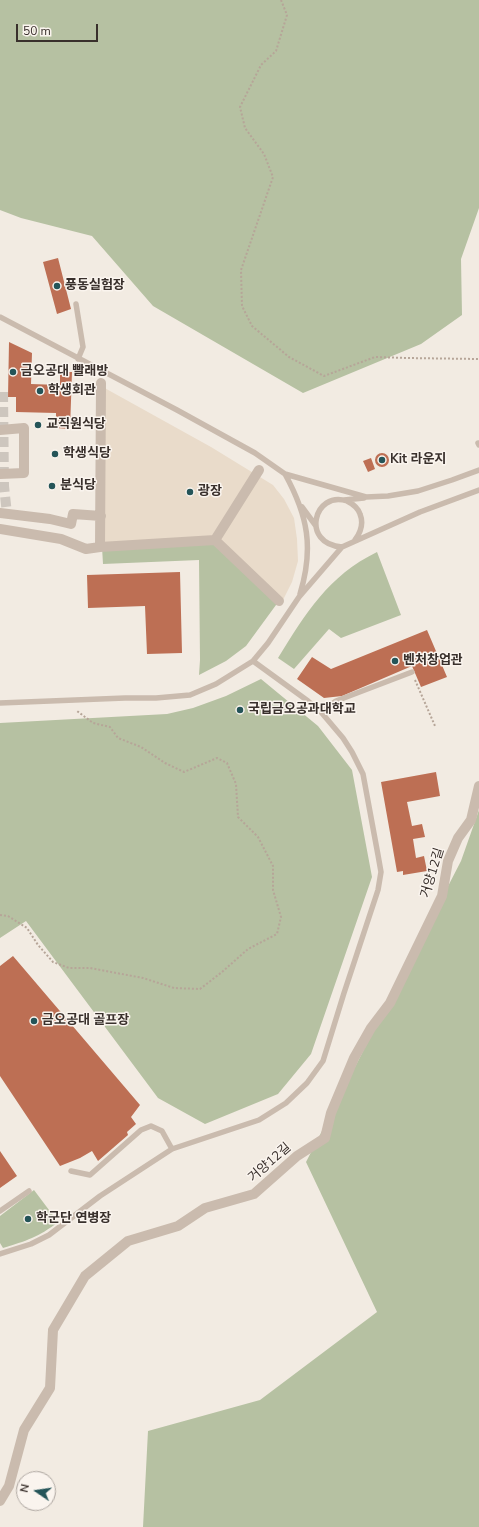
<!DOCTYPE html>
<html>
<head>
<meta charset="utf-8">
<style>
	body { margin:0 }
	#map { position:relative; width:479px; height:1527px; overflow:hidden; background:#f2ebe2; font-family:"Nunito Sans",sans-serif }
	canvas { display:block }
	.north { position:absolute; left:16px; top:1471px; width:40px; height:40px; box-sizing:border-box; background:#faf4ee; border:1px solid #ada6a0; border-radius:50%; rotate:283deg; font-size:11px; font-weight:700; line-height:16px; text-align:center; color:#39302c }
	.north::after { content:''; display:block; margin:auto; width:14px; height:18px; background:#245458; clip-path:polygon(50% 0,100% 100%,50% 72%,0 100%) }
	.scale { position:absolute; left:16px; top:24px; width:82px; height:18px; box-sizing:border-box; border:2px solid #39302c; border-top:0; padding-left:5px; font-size:12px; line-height:14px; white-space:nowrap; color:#39302c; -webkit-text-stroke:3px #faf4ee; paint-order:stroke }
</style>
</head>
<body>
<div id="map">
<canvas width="479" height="1527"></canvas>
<div class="north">N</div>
<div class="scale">50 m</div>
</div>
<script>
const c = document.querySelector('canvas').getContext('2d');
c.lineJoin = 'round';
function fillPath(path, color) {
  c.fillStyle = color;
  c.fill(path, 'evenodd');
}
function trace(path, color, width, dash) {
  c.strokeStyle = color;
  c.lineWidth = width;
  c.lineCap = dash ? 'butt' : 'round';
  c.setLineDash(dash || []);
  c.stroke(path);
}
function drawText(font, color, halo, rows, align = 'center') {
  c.font = font + ' "Nunito Sans","Noto Sans KR",sans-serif';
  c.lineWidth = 3;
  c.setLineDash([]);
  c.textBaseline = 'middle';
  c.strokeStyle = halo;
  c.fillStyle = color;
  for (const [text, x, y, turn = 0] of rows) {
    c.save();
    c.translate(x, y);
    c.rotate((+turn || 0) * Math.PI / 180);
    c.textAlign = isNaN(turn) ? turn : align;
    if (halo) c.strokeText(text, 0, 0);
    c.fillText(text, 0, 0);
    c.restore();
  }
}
const green = new Path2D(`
	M0,0H479V208L461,259L462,315L421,344L303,393L153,306L92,236L21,218L0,210Z
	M215,544L276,602V605L246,646L226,661L199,675L200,660L199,560L103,564L102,547Z
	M377,552L401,615L341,638L329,629L294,669L278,658C306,613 328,576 377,552Z
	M261,679L318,726L352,770L372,877L311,1054L278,1094L205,1124L158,1098L26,921L0,938V723L167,714L193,708L226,696Z
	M479,810V1527H143L148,1431L260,1400L377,1312L306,1162L461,861Z
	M34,1190L58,1222C39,1237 26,1241 3,1248L0,1243V1216Z`);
const plaza = new Path2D(`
	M101,386L211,447L273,485L284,499L294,518L297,539L298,561L292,582L283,600L216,540L102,545Z`);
const building = new Path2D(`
	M58,258L71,309L57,314L43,262Z
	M9,342L32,353L31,384L60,385V372H72L70,429L56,428V413L16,412V397H8Z
	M375 460a7 7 0 1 1 14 0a7 7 0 1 1-14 0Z
	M371,458L375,469L368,472L363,461Z
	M180,572L182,653L147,654L145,606L88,608L87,575Z
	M427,630L447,677L421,687L412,666L342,696L324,698L297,679L312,657L331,669Z
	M436,772L440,796L407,802L412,826L422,824L425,837L413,839L416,858L424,856L427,871L403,875V871L397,872L381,782Z
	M13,956L140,1105L131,1117L136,1124L127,1132L128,1135L98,1161L92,1151L80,1158L60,1166L0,1076V966Z
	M0,1151L17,1176L0,1188Z`);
const streetTunnel = new Path2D(`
	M3,392L4,486L7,514`);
const path = new Path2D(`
	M281,0L287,15L276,51L261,65L240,107L245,128L264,154L273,177L241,270L242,306L252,326L289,357L324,376L375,357L406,358L479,359
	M415,680L435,726
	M0,915L8,916L27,928L38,945L53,962L69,968H90L143,978L174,988L200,989L222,972L248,949L277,934L281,917L273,890V866L258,837L238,817L236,784L227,763L217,758L184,772L165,763L141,747L118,738L110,727L93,723L77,711`);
const lane = new Path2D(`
	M76,304L83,347L78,359
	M0,317L177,410L255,453L285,474L366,497L388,496L418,491L452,480L479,470
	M478,443L479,445
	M285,474C308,516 314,548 300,594
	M344,500L364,498
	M302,507L316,526
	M355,540C361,532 364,524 360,514C358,508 353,504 347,501C314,490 300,544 342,547L420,512L479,490
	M0,703L125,698H156L190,695L216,684L253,661L268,643L299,597L342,547
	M321,712L336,701L412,672
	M71,1171L90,1175L141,1130L151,1126L162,1131L172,1149
	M0,1211L29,1191
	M0,1254L31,1244L49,1235L100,1196L172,1149L259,1120L286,1103L307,1083L323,1061L344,993L378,890L381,872L378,855L363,774L352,752L343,738L321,712L308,701L253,661`);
const street = new Path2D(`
	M0,430L24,428V473L0,474
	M0,513L50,519L71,524L73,514L101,516
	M0,529L61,539L86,549L100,547L215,540L279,601
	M215,540L259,470
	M100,547L101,383
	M0,1501L9,1486L24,1430L50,1388L53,1330L85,1276L128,1241L178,1226L205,1208L254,1194L297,1156L325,1138L331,1113L354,1058L371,1028L390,1003L442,896L448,861L458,838L471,820L479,786`);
const markers = [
	[57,286,4,"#245458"],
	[13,372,4,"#245458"],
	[40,391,4,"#245458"],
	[38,425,4,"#245458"],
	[55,454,4,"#245458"],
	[382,460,4,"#245458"],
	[52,486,4,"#245458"],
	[190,492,4,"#245458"],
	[395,661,4,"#245458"],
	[240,710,4,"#245458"],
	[34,1021,4,"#245458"],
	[28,1219,4,"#245458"]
];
const poiNames = [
	["풍동실험장",65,286],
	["금오공대 빨래방",21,372],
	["학생회관",48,391],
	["교직원식당",46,425],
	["학생식당",63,454],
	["Kit 라운지",390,460],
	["분식당",60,486],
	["광장",198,492],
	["벤처창업관",403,661],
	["국립금오공과대학교",248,710],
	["금오공대 골프장",42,1021],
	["학군단 연병장",36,1219]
];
const streetNames = [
	["거양12길",433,873,-73],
	["거양12길",270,1163,-41]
];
fillPath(green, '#b6c1a2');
fillPath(plaza, '#e9dbca');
fillPath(building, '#bd6f54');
trace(streetTunnel, '#cdc6be', 10, [10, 5]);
trace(path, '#b6a598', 2, [2, 2]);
trace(lane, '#cabbae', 5.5);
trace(street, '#cabbae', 10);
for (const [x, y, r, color] of markers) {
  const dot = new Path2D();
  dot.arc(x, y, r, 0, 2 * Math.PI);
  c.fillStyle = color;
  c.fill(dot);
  trace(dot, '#faf4ee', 1.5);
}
drawText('bold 13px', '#39302c', '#faf4ee', poiNames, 'left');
drawText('13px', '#39302c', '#faf4ee', streetNames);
</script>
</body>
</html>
